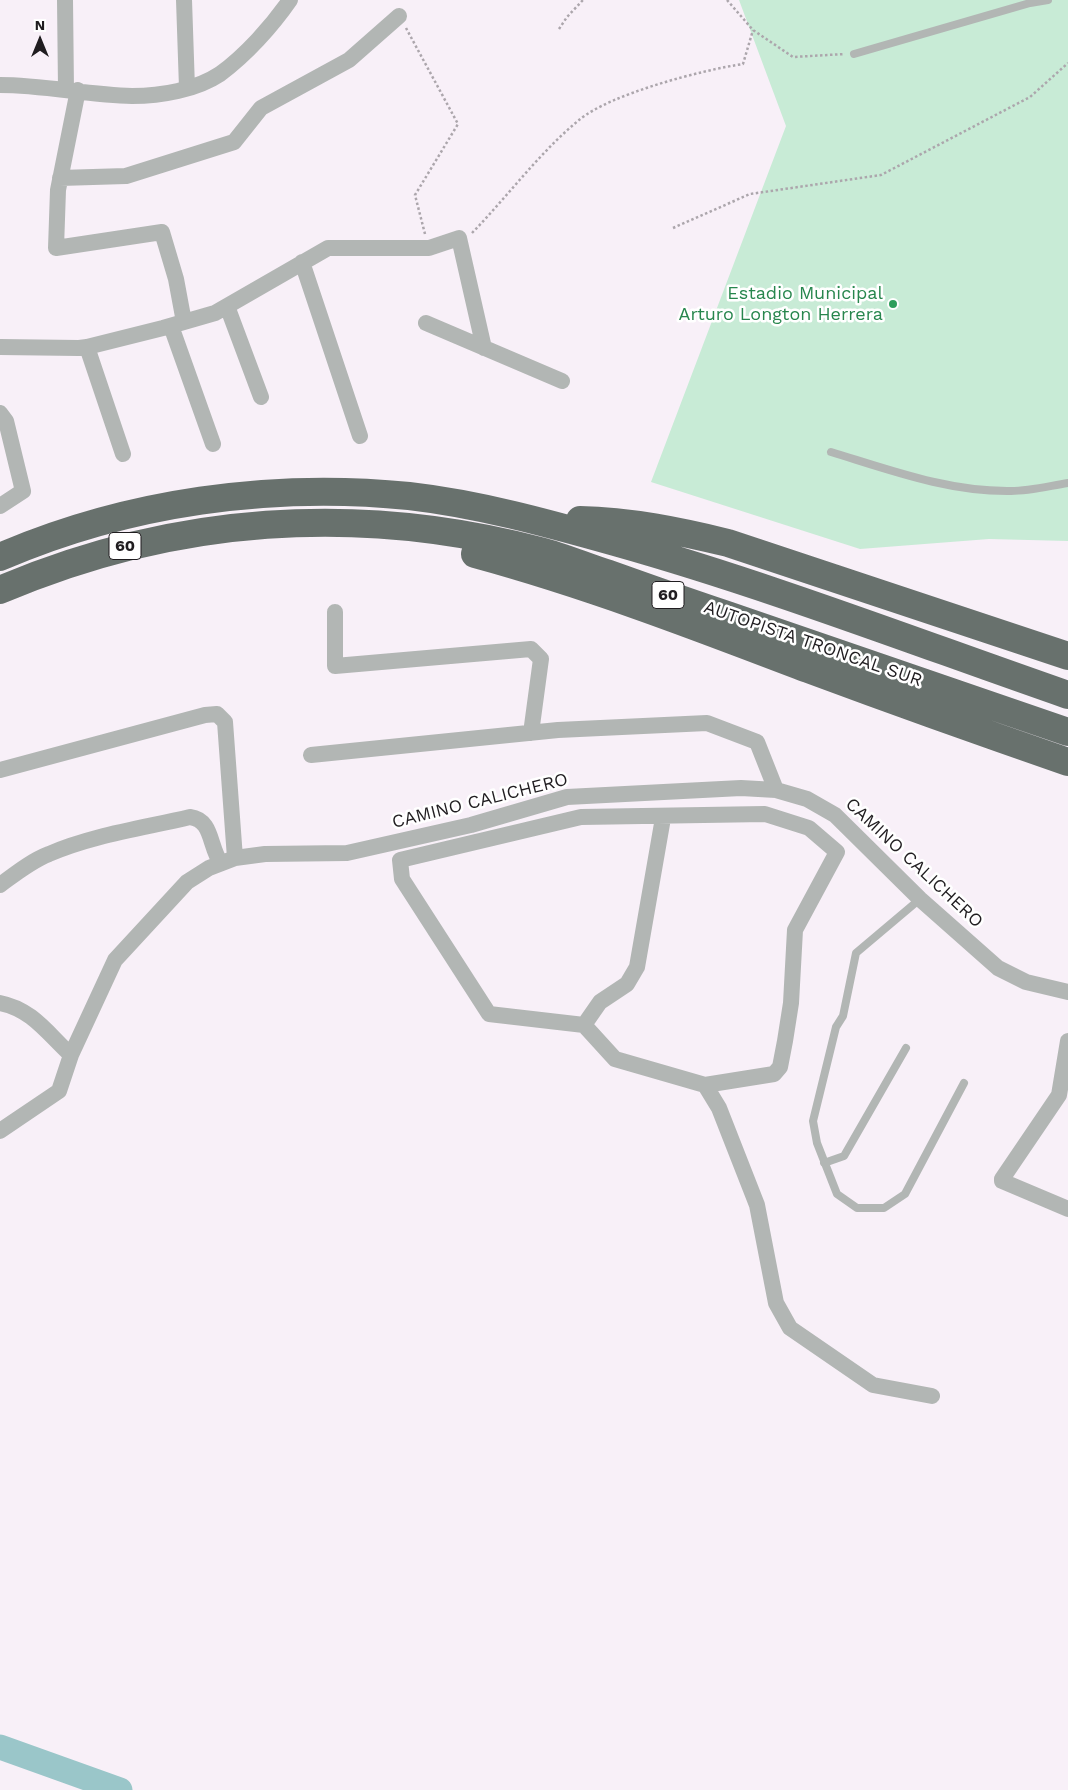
<!DOCTYPE html>
<html>
<head>
<meta charset="utf-8">
<style>
	body { margin:0 }
	#map { position:relative; width:1068px; height:1790px; overflow:hidden; background:#f8f0f8; font-family:"Work Sans",sans-serif }
	canvas { display:block }
	.north { position:absolute; left:15px; top:15px; width:50px; height:50px; -webkit-text-stroke:4px #fff; paint-order:stroke; rotate:0deg; font-size:14px; font-weight:700; line-height:20px; text-align:center; color:#201d20 }
	.north::after { content:''; display:block; margin:auto; width:18px; height:22px; background:#201d20; clip-path:polygon(50% 0,100% 100%,50% 72%,0 100%) }
</style>
</head>
<body>
<div id="map">
<canvas width="1068" height="1790"></canvas>
<div class="north">N</div>
</div>
<script>
const c = document.querySelector('canvas').getContext('2d');
c.lineJoin = 'round';
function fillPath(path, color) {
  c.fillStyle = color;
  c.fill(path, 'evenodd');
}
function trace(path, color, width, dash) {
  c.strokeStyle = color;
  c.lineWidth = width;
  c.lineCap = dash ? 'butt' : 'round';
  c.setLineDash(dash || []);
  c.stroke(path);
}
function drawText(font, color, halo, rows, align = 'center') {
  c.font = font + ' "Work Sans",sans-serif';
  c.lineWidth = 5;
  c.setLineDash([]);
  c.textBaseline = 'middle';
  c.strokeStyle = halo;
  c.fillStyle = color;
  for (const [text, x, y, turn = 0] of rows) {
    c.save();
    c.translate(x, y);
    c.rotate((+turn || 0) * Math.PI / 180);
    c.textAlign = isNaN(turn) ? turn : align;
    if (halo) c.strokeText(text, 0, 0);
    c.fillText(text, 0, 0);
    c.restore();
  }
}
const green = new Path2D(`
	M739,0H1068V541L989,539L860,549L651,482L786,126Z`);
const river = new Path2D(`
	M0,1747L120,1790`);
const path = new Path2D(`
	M727,0L753,30L793,57L845,54
	M406,28L458,124L415,195L425,234
	M559,29L567,17L583,0
	M673,228L750,194L881,175L1030,97L1068,63
	M472,233C508,196 539,153 579,120C610,94 702,70 743,64L753,30`);
const service = new Path2D(`
	M854,54L1030,3L1048,0
	M831,452C890,470 949,492 1011,491C1030,491 1049,486 1068,483
	M920,899L856,953L843,1016L836,1027L813,1121L817,1143L837,1194L857,1208H884L905,1194L964,1083
	M824,1163L844,1156L906,1048`);
const minor = new Path2D(`
	M65,0L66,89
	M184,0L187,88
	M0,85C44,85 88,95 132,96C161,96 196,90 220,74C246,55 272,26 290,0
	M78,90L58,190L56,248L162,232L176,279L184,322
	M60,178L126,176L234,142L261,108L349,60L399,16
	M302,262L360,436
	M227,306L261,397
	M426,323L562,381
	M171,326L213,444
	M0,347L79,348L87,347L163,328L215,313L328,248H429L459,238L484,348
	M87,347L123,454
	M0,413L6,421L23,491L0,506
	M335,612V666L531,649L541,659L531,733
	M311,755L558,730L707,723L757,742L776,790
	M0,770L205,715L217,714L225,722L235,858
	M0,885C15,874 31,861 49,854C93,835 144,828 190,817C213,820 209,847 221,863
	M0,1003C32,1009 48,1034 71,1055
	M584,1025L615,1059L705,1085L774,1074L780,1067L785,1041L791,1003L795,930L837,852L809,828L765,814L581,817L400,860L402,879L489,1014L584,1025L600,1002L627,984L637,967L663,818
	M1068,1041L1059,1095L1002,1179V1181L1068,1209
	M705,1085L719,1108L757,1205L776,1303L790,1328L873,1385L932,1396
	M0,1131L59,1091L71,1055L115,960L187,882L209,868L235,858L265,854L347,853L471,825L567,797L741,788L776,790L807,799L835,815L920,899L998,968L1026,982L1068,992`);
const motorway = new Path2D(`
	M580,520C630,521 679,531 728,543L1068,656
	M475,554C589,585 698,627 808,669C894,701 981,732 1068,762
	M0,557C127,502 272,482 409,496C479,504 547,523 615,542C768,585 918,643 1068,695
	M0,590C173,516 358,503 540,551C564,557 586,567 609,574C651,589 693,604 736,618C846,656 957,694 1068,732`);
const markers = [
	[893,304,5,"#2e9e5b"]
];
const shields = [
	[125,546,32],
	[668,595,32]
];
const shieldNames = [
	["60",125,546],
	["60",668,595]
];
const leisureNames = [
	["Estadio Municipal",883,294],
	["Arturo Longton Herrera",883,315]
];
const streetNames = [
	["AUTOPISTA TRONCAL SUR",813,644,19],
	["CAMINO CALICHERO",480,801,-14],
	["CAMINO CALICHERO",914,863,43]
];
fillPath(green, '#c8ebd6');
trace(river, '#9ac6c9', 25);
trace(path, '#aca6ac', 2.5, [2.5, 2.5]);
trace(service, '#b2b6b4', 8);
trace(minor, '#b2b6b4', 16);
trace(motorway, '#68716d', 28);
for (const [x, y, r, color] of markers) {
  const dot = new Path2D();
  dot.arc(x, y, r, 0, 2 * Math.PI);
  c.fillStyle = color;
  c.fill(dot);
  trace(dot, '#fff', 2);
}
for (const [x, y, w] of shields) {
  const box = new Path2D();
  box.roundRect(x - w / 2, y - 13.5, w, 27, 4);
  c.fillStyle = '#fff';
  c.fill(box);
  trace(box, '#201d20', 1);
}
drawText('bold 16px', '#201d20', null, shieldNames);
drawText('18px', '#27864d', '#fff', leisureNames, 'right');
drawText('18px', '#201d20', '#fff', streetNames);
</script>
</body>
</html>
